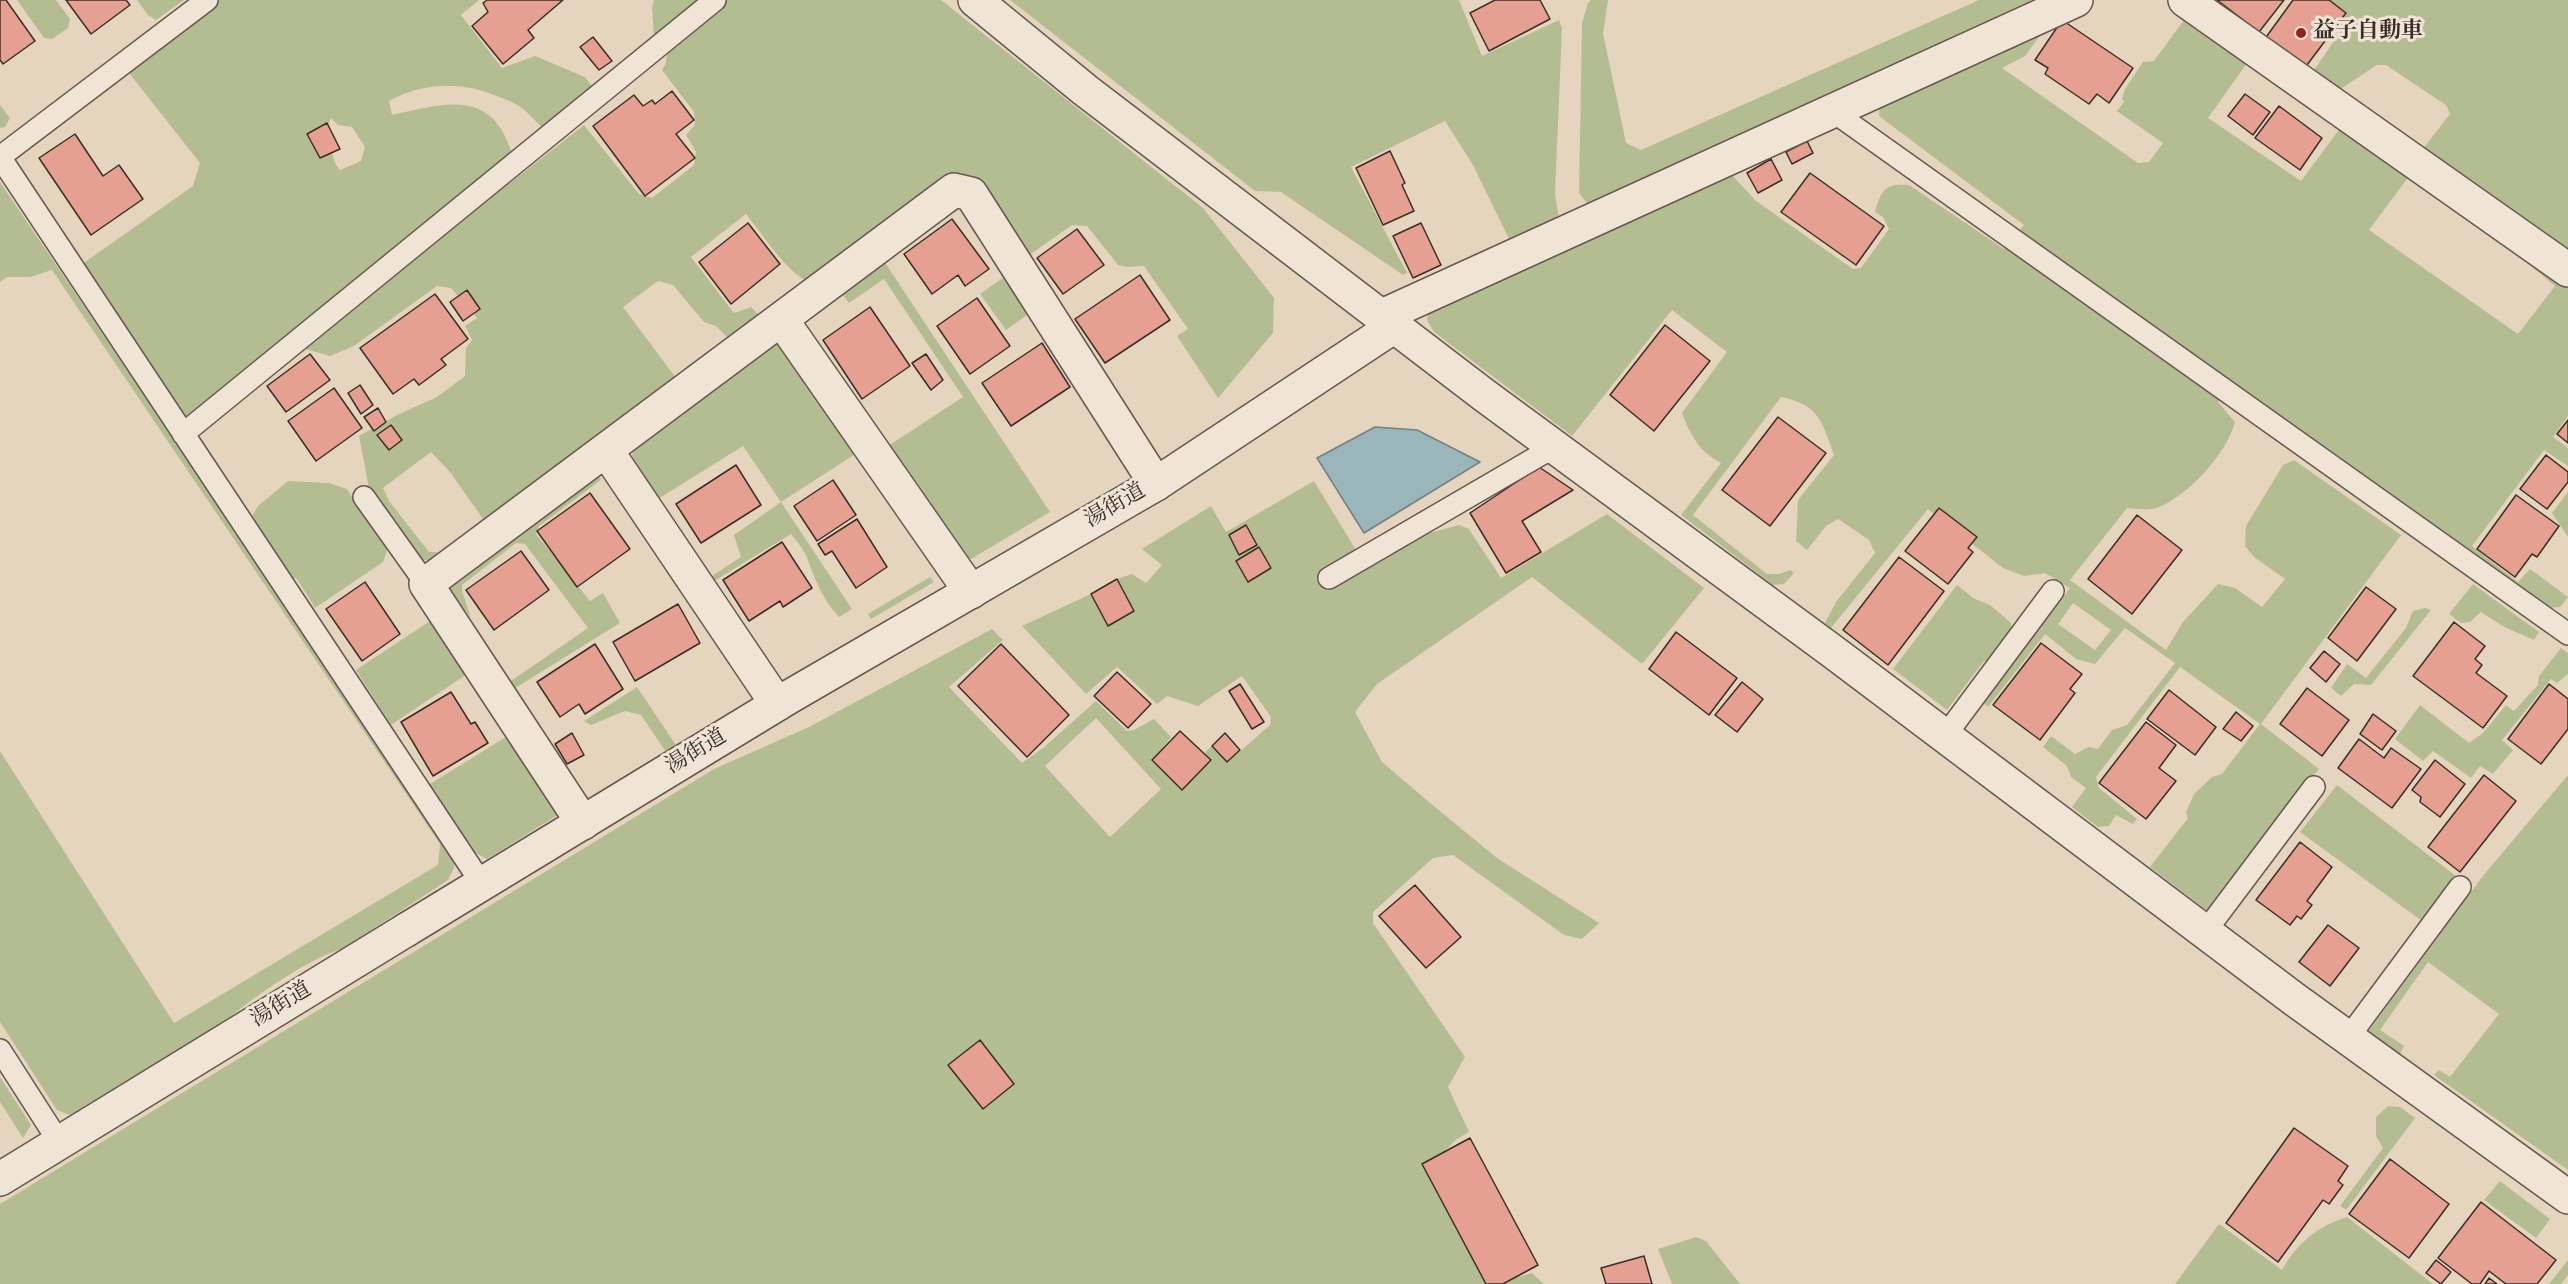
<!DOCTYPE html>
<html>
<head>
<meta charset="utf-8">
<style>
	body { margin:0 }
	canvas { display:block; background:#e6d5be }
</style>
</head>
<body>
<canvas width="2568" height="1284"></canvas>
<script>
const c = document.querySelector('canvas').getContext('2d');
c.lineJoin = 'round';
function fillPath(path, color) {
  c.fillStyle = color;
  c.fill(path, 'evenodd');
}
function trace(path, color, width, dash) {
  c.strokeStyle = color;
  c.lineWidth = width;
  c.lineCap = dash ? 'butt' : 'round';
  c.setLineDash(dash || []);
  c.stroke(path);
}
function drawText(font, color, halo, rows, align = 'center') {
  c.font = font + ' Vollkorn,"Noto Serif JP",serif';
  c.lineWidth = 6;
  c.setLineDash([]);
  c.textBaseline = 'middle';
  c.strokeStyle = halo;
  c.fillStyle = color;
  for (const [text, x, y, turn = 0] of rows) {
    c.save();
    c.translate(x, y);
    c.rotate((+turn || 0) * Math.PI / 180);
    c.textAlign = isNaN(turn) ? turn : align;
    if (halo) c.strokeText(text, 0, 0);
    c.fillText(text, 0, 0);
    c.restore();
  }
}
const green = new Path2D(`
	M17,0H56L70,19L68,28L52,39L44,38Z
	M137,0H184L156,20L148,15Z
	M216,0H479L461,15L502,68L535,56L585,77L593,88L543,128C535,121 528,112 519,106C513,102 504,99 497,96C461,81 423,82 389,101L392,115C446,103 492,88 512,154L491,172L510,183L584,125L639,194L652,198L694,165L696,152L686,135L695,125L694,112L662,70L666,63L667,50L727,0H941L1203,208L1274,298L1273,333L1218,398L1177,336L1188,329L1144,266L1127,267L1118,265L1087,226L1072,225L1028,256L976,186L810,283C784,270 765,237 746,214L691,257L734,313L751,307L763,319L732,342L716,326L704,322L673,285L658,281L623,307L679,382L488,526L450,472L431,452L383,488L389,501L429,552H441L440,561L422,560L369,488L359,436L397,415L437,397L465,376L466,348L472,340L465,326L477,318L451,288L437,286L354,346L330,356L288,344L185,420L83,271L85,262L193,186L200,163L129,73L131,64ZM331,118L338,125L352,127L365,147L361,161L340,170L336,165L325,133Z
	M654,0H699L654,38L652,7Z
	M1010,0H1459L1482,56L1559,20L1562,28L1555,194L1559,218L1510,241L1473,165L1445,121L1351,167L1407,273L1403,275L1281,192L1255,191Z
	M1591,0H1608L1603,33L1626,143L1641,150L1979,0H2040L1590,207L1579,193L1582,23L1588,3Z
	M2327,0H2568V416L2553,437L2568,448V466L2544,450L2472,546L2518,582L2530,569L2568,597L2560,607L2544,608L2231,381L2218,402L2235,422C2227,453 2189,495 2159,507C2150,511 2137,509 2127,508L2070,580L2166,650L2183,622L2218,584L2235,588L2262,607L2285,579L2254,557L2245,546L2246,526L2283,465L2294,460L2401,535L2261,724L2319,769L2209,912L2150,867L2188,818L2186,813L2194,794L2212,777L2222,774L2260,724L2180,667L2096,777L2099,788L2137,819L2133,824L2116,815L2109,826L2098,827L2072,807L2086,788L2071,777L2067,766L2043,747L2051,736L2075,754L2089,747L2098,749L2112,730L2127,725L2175,663L2125,628L2095,664L2076,659L2045,634L1988,707L1983,703L2070,588L2045,573L2024,576L2003,568L1928,509L1831,628L1825,623L1836,602L1875,553L1869,540L1838,519L1826,526L1807,550L1796,541L1798,500L1834,455C1822,422 1820,405 1781,397L1693,515L1767,574H1779L1790,570L1794,573L1784,584L1773,585L1681,515L1721,463C1699,452 1690,434 1682,413L1727,352L1672,310L1572,436L1434,332L1427,320L1429,310L1732,175L1756,201L1853,269L1861,268L1889,229L1883,217L1875,212C1881,189 1886,183 1909,185L2004,249L2024,225L1879,116L1880,101L2049,23L2025,56L2002,68L2138,163L2149,162L2163,143L2117,111L2124,102L2122,99L2125,89L2143,62L2154,61L2184,20L2247,63L2208,118L2301,181L2341,127L2410,175L2369,230L2518,334L2555,286L2453,201L2419,154L2450,114L2446,105L2386,65H2377L2336,92L2312,73L2343,28ZM2073,603L2111,630L2095,650L2058,624Z
	M0,105L10,118L5,127L0,128Z
	M0,182L455,855L454,868L448,880L344,948C310,958 254,996 227,1020L70,1115L57,1110L0,1022V751L174,1023L438,865L440,844L52,270L30,277H7L0,282Z
	M882,258L1050,512L971,559L955,554L885,448L963,397L884,279L849,303L843,295L809,319L805,313Z
	M1007,275L1031,312L1006,330L980,294Z
	M776,341L860,451L781,502L852,609L839,617C823,600 815,580 807,558C804,549 796,541 791,534L711,583L709,578L741,557L734,535L781,502L743,446L658,499L632,462L633,446Z
	M598,474L601,480L539,526L536,534L590,601L603,593L620,623L512,690L508,683L588,628L525,544L516,543L462,585V591L471,618L449,589L452,579Z
	M288,481L329,483L347,489L387,550L383,562L315,608L297,579L288,576L252,516L258,506Z
	M1314,481L1359,555L1387,539L1426,534L1459,525L1469,529L1501,578L1607,514L1704,588L1642,664L1532,577L1377,684L1355,712L1382,762L1429,802L1497,858L1599,923L1582,939L1564,935L1453,855L1433,858L1373,912V923L1465,1057L1448,1087L1469,1132L1457,1139L1428,1167L1490,1284H0V1204L714,769L809,727L992,629L1003,640L949,687L1022,763L1043,748L1096,701L1127,731L1134,730L1154,719L1171,737L1152,761L1182,790L1210,761L1205,752L1212,746L1228,762L1270,725L1271,717L1242,676L1198,706L1167,696L1157,704L1117,667L1086,694L1022,626L1091,594L1108,625L1134,611L1117,579L1132,574L1146,583L1162,565L1142,549L1211,506L1226,532ZM1246,525L1257,545L1240,555L1229,535ZM1259,547L1270,568L1248,582L1236,561ZM1096,718L1161,789L1110,837L1045,766Z
	M2568,492V537L2552,513Z
	M930,577L934,582L871,619L868,614Z
	M2473,584L2539,632L2534,640L2504,627L2481,612L2470,622L2461,623L2449,614Z
	M1957,585L1973,598L1990,605L2011,623L2012,634L1992,661H1984L1947,710L1893,669Z
	M2425,608L2431,610L2371,685L2354,684L2341,696L2331,688L2347,664L2366,678L2406,628L2413,611Z
	M433,619L470,672L391,725L356,670Z
	M2561,648L2568,653V674L2557,683L2551,679L2502,740L2513,750L2493,774L2480,766L2471,778L2433,751L2423,761L2395,739L2420,705L2469,743L2483,733L2506,705L2514,711L2538,685L2539,676Z
	M637,687L678,748L668,755L641,715L625,711L591,725L584,721Z
	M509,735L561,813L487,859L474,852L430,784Z
	M2568,775V1170L2434,1075L2439,1070L2450,1077L2499,1014L2428,962L2380,1030L2404,1046L2400,1054L2368,1032L2482,877Z
	M2337,785L2456,876L2422,921L2300,832Z
	M0,1077L31,1125L23,1138L0,1102Z
	M2388,1106L2400,1107L2415,1118L2346,1210L2340,1206L2383,1148L2376,1136V1117Z
	M2500,1181L2550,1219L2536,1238L2484,1200Z
	M2347,1217L2433,1284H2175L2219,1224L2282,1270C2297,1243 2318,1226 2347,1217Z
	M1696,1237L1706,1241L1740,1284H1672L1658,1249Z
	M2568,1260V1275L2561,1284H2549Z
	M1532,1273L1544,1284H1493Z`);
const water = new Path2D(`
	M1375,427L1417,430L1480,462L1364,533L1317,458Z`);
const building = new Path2D(`
	M0,0H6L35,41L3,64L0,60Z
	M66,0H126L130,5L91,34Z
	M487,0H563L528,30L534,38L503,64L472,26L488,12L483,3Z
	M1495,0H1540L1550,19L1489,51L1470,13Z
	M2217,0H2284L2259,32Z
	M2293,0H2329L2346,13L2304,69L2264,40Z
	M2062,20L2133,68L2109,103L2097,94L2089,104L2045,74L2048,68L2035,60Z
	M593,37L612,61L599,70L580,47Z
	M672,91L694,120L676,134L695,158L645,196L593,126L634,95L643,106L652,100L655,104Z
	M2245,94L2270,112L2253,135L2228,116Z
	M2279,106L2322,138L2300,170L2255,138Z
	M327,123L340,149L320,158L307,134Z
	M75,134L103,176L119,165L143,199L91,235L39,158Z
	M1807,141L1813,153L1792,164L1786,152Z
	M1390,151L1405,183L1402,185L1414,211L1383,225L1356,168Z
	M1771,159L1782,180L1758,193L1747,173Z
	M1810,173L1884,226L1856,265L1781,212Z
	M952,219L989,269L965,286L958,275L932,294L904,254Z
	M748,223L780,264L731,304L699,262Z
	M1421,223L1441,265L1413,278L1393,236Z
	M1077,229L1104,265L1063,294L1037,258Z
	M1140,275L1170,320L1105,363L1075,319Z
	M467,290L480,309L463,321L450,302Z
	M435,294L468,339L441,359L446,365L419,385L414,379L393,394L360,348Z
	M977,298L1010,346L970,374L937,326Z
	M870,307L910,366L862,399L823,340Z
	M1665,325L1710,361L1654,431L1610,395Z
	M1042,343L1070,387L1011,426L982,383Z
	M310,354L330,380L286,412L267,386Z
	M926,354L943,380L931,390L912,363Z
	M360,385L373,405L361,414L348,393Z
	M334,388L362,428L316,461L288,421Z
	M378,408L386,422L374,431L364,417Z
	M1778,417L1826,453L1770,526L1722,490Z
	M2568,420V443L2557,434Z
	M391,425L402,440L389,450L377,435Z
	M2546,455L2568,472V482L2547,509L2520,489Z
	M736,465L761,505L701,543L676,504Z
	M1539,467L1573,490L1522,521L1541,552L1506,573L1470,513Z
	M833,480L856,515L817,541L794,506Z
	M590,493L630,549L577,587L537,531Z
	M2516,495L2559,526L2537,557L2532,554L2515,577L2477,549Z
	M1939,508L1977,537L1968,548L1973,552L1948,584L1905,551Z
	M2137,515L2182,550L2132,614L2088,579Z
	M857,519L887,567L856,588L832,551L825,555L818,544Z
	M1246,525L1257,545L1239,555L1229,535Z
	M782,542L812,588L783,607L780,601L749,621L723,580Z
	M1259,547L1271,568L1248,582L1236,561Z
	M521,551L549,590L494,630L466,590Z
	M1899,557L1944,591L1888,665L1843,630Z
	M1117,579L1134,611L1108,626L1091,594Z
	M365,582L400,634L362,661L326,609Z
	M2366,587L2396,609L2357,661L2328,638Z
	M678,604L700,643L635,681L613,642Z
	M2454,622L2485,646L2475,659L2482,665L2476,673L2507,696L2483,728L2413,676Z
	M1676,632L1737,678L1709,715L1649,669Z
	M2041,643L2082,674L2070,689L2075,693L2040,740L1993,705Z
	M595,644L623,689L585,714L579,704L560,717L537,682Z
	M1001,644L1069,715L1027,757L958,686Z
	M2324,651L2340,664L2326,682L2310,668Z
	M1117,672L1151,704L1128,728L1094,696Z
	M1742,682L1763,699L1737,732L1715,715Z
	M1240,684L1264,722L1252,729L1229,691Z
	M2549,684L2568,699V729L2541,764L2508,739Z
	M2307,688L2349,720L2322,756L2280,724Z
	M2169,690L2216,727L2195,755L2147,719Z
	M451,692L471,724L475,722L488,743L433,776L401,722Z
	M2236,712L2253,726L2241,741L2223,729Z
	M2373,714L2396,731L2382,750L2360,734Z
	M2146,722L2176,745L2159,768L2176,781L2146,819L2099,783Z
	M1180,731L1211,760L1182,790L1152,760Z
	M572,733L584,755L567,764L555,744Z
	M1225,733L1240,750L1227,762L1212,746Z
	M2359,739L2384,758L2391,748L2421,769L2392,808L2338,768Z
	M2435,760L2465,784L2440,817L2420,802L2421,797L2412,790Z
	M2484,775L2516,801L2460,872L2428,847Z
	M2300,842L2332,867L2307,901L2312,905L2301,919L2297,916L2290,925L2256,900Z
	M1415,885L1461,937L1426,968L1379,916Z
	M2328,925L2359,948L2330,986L2299,962Z
	M980,1040L1014,1084L983,1109L948,1065Z
	M2294,1128L2348,1166L2338,1181L2343,1185L2329,1204L2323,1200L2278,1262L2226,1223Z
	M1470,1138L1538,1265L1503,1284H1486L1422,1164Z
	M2390,1159L2449,1204L2409,1258L2349,1214Z
	M2481,1202L2556,1260L2537,1284H2506L2489,1271L2480,1284H2472L2438,1258Z
	M1644,1256L1652,1284H1606L1601,1268Z
	M2436,1260L2451,1272L2441,1284L2426,1273Z
	M2489,1278L2497,1284H2485Z`);
const service = new Path2D(`
	M1831,110L2568,634
	M0,157L482,884
	M0,157L207,0
	M183,434L715,0
	M364,497L426,584
	M1329,578L1554,447
	M1945,736L2053,591
	M2205,932L2314,787
	M2348,1038L2460,887
	M0,1050L59,1142`);
const minor = new Path2D(`
	M2185,0L2568,270
	M1380,317L2076,0
	M781,319L971,592
	M606,450L777,704
	M583,823L426,584L954,190L971,194L1156,484
	M0,1179L406,930`);
const tertiary = new Path2D(`
	M975,0L1085,90L1484,395L1832,651L2294,999L2568,1197
	M406,930L789,697L1156,484L1393,327`);
const markers = [
	[2301,33,6,"#8f2418"]
];
const poiNames = [
	["益子自動車",2313,33]
];
const streetNames = [
	["湯街道",1116,507,-30],
	["湯街道",697,753,-31],
	["湯街道",282,1006,-31]
];
fillPath(green, '#b4bd92');
fillPath(water, '#9ab6bb');
trace(water, '#748080', 1.5);
fillPath(building, '#e5a092');
trace(building, '#3b2e28', 1.5);
trace(service, '#66584e', 24);
trace(minor, '#66584e', 36);
trace(tertiary, '#66584e', 36);
trace(service, '#efe4d5', 21);
trace(minor, '#efe4d5', 33);
trace(tertiary, '#efe4d5', 33);
for (const [x, y, r, color] of markers) {
  const dot = new Path2D();
  dot.arc(x, y, r, 0, 2 * Math.PI);
  c.fillStyle = color;
  c.fill(dot);
  trace(dot, '#efe4d5', 2);
}
drawText('bold 22px', '#3b2e28', '#efe4d5', poiNames, 'left');
drawText('22px', '#3b2e28', '#efe4d5', streetNames);
</script>
</body>
</html>
